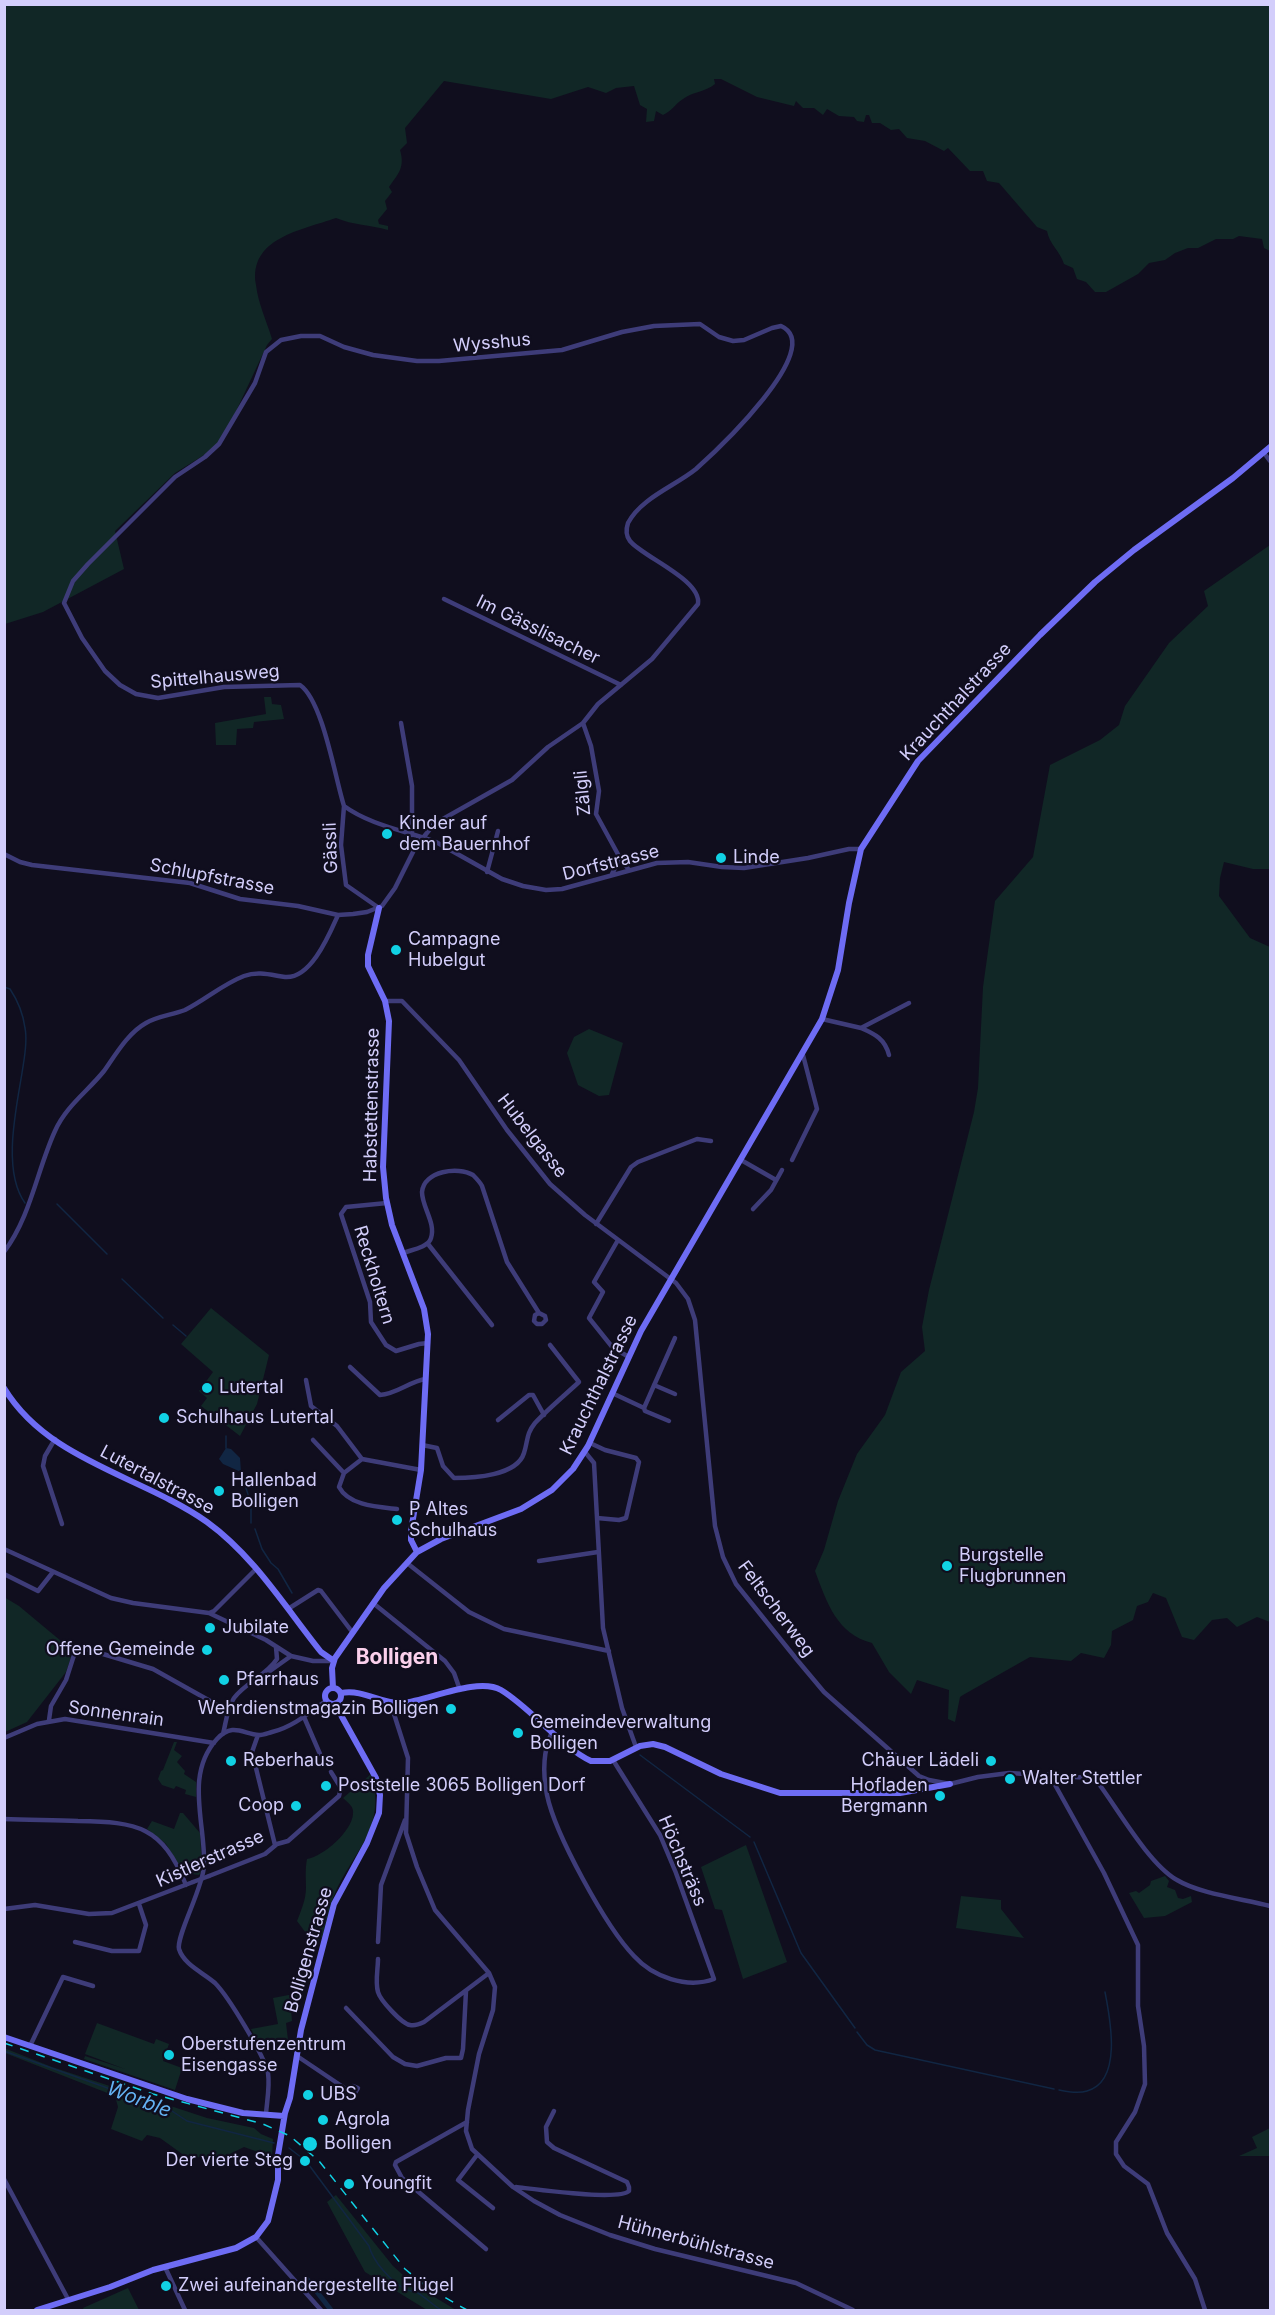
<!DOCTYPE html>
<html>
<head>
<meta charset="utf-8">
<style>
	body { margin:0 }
	#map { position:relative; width:1275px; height:2315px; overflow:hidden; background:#100e1e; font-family:Inter,sans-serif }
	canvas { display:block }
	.frame { position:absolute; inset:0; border:6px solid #d3cefb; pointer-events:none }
</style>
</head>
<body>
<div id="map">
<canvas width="1275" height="2315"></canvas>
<div class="frame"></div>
</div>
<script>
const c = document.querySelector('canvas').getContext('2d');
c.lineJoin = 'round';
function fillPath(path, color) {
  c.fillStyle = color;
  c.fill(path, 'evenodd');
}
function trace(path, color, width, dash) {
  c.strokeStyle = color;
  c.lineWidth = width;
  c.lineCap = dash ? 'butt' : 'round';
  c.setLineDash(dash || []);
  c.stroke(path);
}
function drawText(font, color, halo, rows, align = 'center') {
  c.font = font + ' Inter,sans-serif';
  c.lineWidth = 4.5;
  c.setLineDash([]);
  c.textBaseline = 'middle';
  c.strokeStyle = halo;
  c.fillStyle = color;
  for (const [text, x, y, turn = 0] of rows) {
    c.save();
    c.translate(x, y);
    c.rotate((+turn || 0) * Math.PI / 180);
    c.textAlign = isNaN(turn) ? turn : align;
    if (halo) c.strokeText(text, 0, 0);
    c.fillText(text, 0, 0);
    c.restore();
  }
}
const green = new Path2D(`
	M5,5H1270V251L1264,248L1262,239L1239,236L1233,239H1216L1198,248H1188L1175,253L1165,260L1149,263L1138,274L1106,292H1095L1086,282L1077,279L1073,268L1064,264C1060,251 1049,244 1047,231L1037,227L999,183L987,181L983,171H970L948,148L944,151L925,141L907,138L899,129L891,130L880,123H872L869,115H866L864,122L857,121L854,117L839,116L827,109L823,115L814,108H803L796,101L794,106L757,97L721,79H714L715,84C705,92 692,92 683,99C675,104 672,111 663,115L656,111L654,121L646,122L647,109L640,105L634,86L616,88L606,93L588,87L551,99L444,81L405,128L407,143L400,150C405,167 399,173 389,187L392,192L385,201L387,209L378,220L379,224L388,226V230C370,225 353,225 336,218C302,230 248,238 256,285C258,303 267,322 272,339L267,345L231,422L218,443L204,455L175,473L115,531L124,569L43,612L5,624Z
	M1270,545V869H1253L1224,862L1220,878L1219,896L1250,938L1270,947V1622L1257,1617L1237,1627L1227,1618L1212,1620L1194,1640L1182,1637L1166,1598L1153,1593L1148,1602L1137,1606L1133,1620L1112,1631L1111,1645L1104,1658L1081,1653L1071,1661L1030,1657L963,1695L960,1697L955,1722L948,1719L949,1690L917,1680L911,1694L889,1672L872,1643C837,1634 827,1603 815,1571L824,1550L838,1501L857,1454L885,1415L901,1372L925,1351L922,1327L929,1290L974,1112L978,1088L983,987L995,901L1033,857L1050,765L1100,740L1119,725L1125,706L1169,643L1208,606L1204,591Z
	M264,697H271L272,704L281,705L284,719L254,722L253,728L237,729L236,745H216L215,723L266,714Z
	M589,1029L623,1043L609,1095L599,1096L578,1085L567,1053L574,1037Z
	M211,1308L269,1355L257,1404L240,1436L201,1406L207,1398L199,1391L213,1372L181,1344Z
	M4,1597L19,1606L73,1651L66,1672L27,1722L5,1732Z
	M174,1742H177L174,1750L182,1756L177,1762L185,1771L184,1774L196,1782V1797L185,1794L186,1790L176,1786L174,1789L162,1785L158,1779L161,1771L163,1770Z
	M371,1774C387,1827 355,1849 335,1893C329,1907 326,1923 322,1938L320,1937L317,1948L297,1921C301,1911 306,1899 306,1888C306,1877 305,1870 307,1859C324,1856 352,1831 353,1814C354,1806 348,1803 343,1798Z
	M180,1813H183L200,1833L202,1870L199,1875L184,1873L166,1844L147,1829L152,1821L174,1829Z
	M746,1845L787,1962L743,1979L722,1910L715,1909L701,1867Z
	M1165,1876L1169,1881L1167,1887L1175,1890L1178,1898L1183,1899L1191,1896L1192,1902L1165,1916L1144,1918L1129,1893L1136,1891L1139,1893L1150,1885L1151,1881Z
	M961,1896L1001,1900V1909L1024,1938L956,1928Z
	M299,1993L300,1999L291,2009L292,2021L286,2023L288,2040L259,2045L251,2029L278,2024L273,1998Z
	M97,2023L154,2044L156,2039L169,2044L163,2061L182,2068L175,2090L84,2059L85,2056L125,2069L85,2054Z
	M4,2048L52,2067L207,2118L254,2128L261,2134L273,2139L272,2157L244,2147L220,2159L185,2156L160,2138L147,2135L142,2141L111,2129L118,2107L115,2096L5,2053Z
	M1270,2128V2156H1239L1257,2148L1252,2137Z
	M336,2195L393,2266L413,2284L456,2310H427L365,2272L327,2202Z
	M128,2288L139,2310H84L83,2308Z`);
const water = new Path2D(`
	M226,1448L231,1449L240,1458L241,1472L223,1464L219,1459Z`);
const stream = new Path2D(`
	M4,987L10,989C18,1001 23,1013 25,1028C28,1042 24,1059 22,1073C16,1110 2,1171 25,1203
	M57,1204L107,1254
	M122,1279L163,1318
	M173,1325L186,1336
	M226,1436V1448
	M241,1472L251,1504V1523
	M255,1529L262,1549L271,1563L278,1569L292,1593
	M640,1755L750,1837
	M754,1842L801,1953L855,2028
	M857,2032L867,2045L875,2050L1054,2089
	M4,2051L127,2095L136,2102L169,2109L187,2121L274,2143
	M1059,2090C1068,2092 1078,2094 1087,2091C1123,2081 1110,2018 1105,1992
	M289,2148L306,2161L369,2246C373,2262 391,2281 405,2289C409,2291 415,2291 418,2293C426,2298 433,2305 441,2310`);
const canal = new Path2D(`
	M307,2279L331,2310`);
const street = new Path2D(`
	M1264,453L1270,461
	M444,599L621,685
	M401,723L412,786V835
	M583,723L591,746L599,791L596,814L620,858L629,870
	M344,806L341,845L346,885L379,908
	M4,854L20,862L32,865L190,883L240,899L298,906L338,915L353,914L367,912L382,906L395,888L415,848L434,824L512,780L548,747L583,723L598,704L652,659L698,604C702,580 643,557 630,541C626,536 626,529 628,523C641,498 675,486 696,469C715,452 828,347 781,326L772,328L744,340L733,341L719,337L700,324L654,326L622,332L562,350L439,361H417L373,355L344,347L320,336H301L281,340L266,352L255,383L219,444L205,457L175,477L88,564L73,581L64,603L82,638L105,671L120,685L136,694L158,698L224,687L300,685C323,701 335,778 344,806C370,825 406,831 436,842L502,879L523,886L546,890L562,889L657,863L688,862L722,867L744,868L808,858L849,849H861
	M487,872L498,831
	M612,874L620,858
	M385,1001H402L459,1060L507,1130L550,1184L585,1215L676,1283L688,1299L695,1320L715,1526L723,1557L736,1584L798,1661L824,1692L919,1776L929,1780L950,1784L978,1777L1009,1773L1091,1778L1099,1784C1119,1811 1149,1864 1177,1880C1200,1894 1244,1899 1270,1906
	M822,1019L861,1028L909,1003
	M861,1028C875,1034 885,1039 889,1055
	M741,1160L776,1180
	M792,1160L817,1109L803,1055
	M387,1203L346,1207L341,1214L370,1302L371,1322L386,1345L396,1351L419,1344L428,1343
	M753,1209L771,1190L782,1170
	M596,1224L631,1167L638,1162L697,1139L711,1141
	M618,1240L594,1282L603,1292L589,1318L613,1348L629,1357
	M428,1244L492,1325
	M4,1252C31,1216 37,1170 55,1131C66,1106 88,1091 104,1071C116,1054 128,1033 146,1023C158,1016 172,1015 185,1010C205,1000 223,984 244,976C258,971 271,975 285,977C311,979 329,935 338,915
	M403,1253C411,1250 429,1247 431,1238C436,1223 422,1207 422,1192C424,1171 458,1166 473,1175C476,1178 480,1182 482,1186L507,1262L539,1313L545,1316L546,1320L542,1324H537L534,1321L535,1315L539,1313
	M350,1367L380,1395C397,1394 410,1381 426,1379
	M306,1380L311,1406L337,1426L362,1459
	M654,1385L675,1394
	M612,1393L644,1408L675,1338
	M644,1408L645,1411L669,1421
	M498,1420L529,1395H533L544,1415
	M55,1439L45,1456L43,1466L62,1524
	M313,1440L344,1473
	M590,1443L605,1450L636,1458L639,1462L626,1518L619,1520L597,1518
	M422,1445L437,1448L443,1466L454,1478C473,1478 517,1476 524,1453C528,1441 526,1434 535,1423C548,1409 565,1395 579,1382L550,1345
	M585,1452L594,1463L603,1628L622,1708L636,1747
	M397,1509C379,1507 349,1506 339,1487L344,1473L362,1459L421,1470
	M4,1549L111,1598L133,1603L209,1613L266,1640L291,1656L313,1661H332
	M539,1561L598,1552
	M407,1563L469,1612L504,1629L609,1651
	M4,1574L38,1591L53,1572
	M373,1603L445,1661L454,1673L460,1690
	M288,1609L318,1590L321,1591L353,1633
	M209,1613L214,1611L256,1569
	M270,1671L291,1656
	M394,1703V1714L408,1758L406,1833L417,1867L435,1910L489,1973L495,1987L493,2010L479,2054L468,2110L466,2131L472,2149L513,2187L534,2201L560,2215L610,2235L655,2249L796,2283L853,2310
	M304,1717L320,1754
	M49,1720L51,1706L66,1680L75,1652L83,1648L153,1669L228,1711
	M552,1732C543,1751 543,1775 547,1795C555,1834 606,1927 634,1956C653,1977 687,1989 714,1979L676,1873L660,1835L613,1760
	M223,1734C226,1723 227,1708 234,1698C246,1682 266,1676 277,1659L276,1647
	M258,1735L252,1752L275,1845
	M4,1738L37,1724L65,1719L214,1743
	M1049,1774L1104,1873L1138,1945V2006L1144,2046L1145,2084L1135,2112L1116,2142V2154L1124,2166L1148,2184L1167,2233L1195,2279L1205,2310
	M4,1819C29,1820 54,1820 78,1821C138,1822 162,1826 186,1885
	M209,1876L265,1854L277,1844L288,1841L339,1796L341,1788L331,1772
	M4,1909L35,1905L89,1914L112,1913L193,1882
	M75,1942L112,1951H139L146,1925L139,1904
	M378,1942L381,1885L405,1820
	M378,1959C378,1969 375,1982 378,1992C380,2000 402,2024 410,2025C415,2026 420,2024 424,2022L489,1973
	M346,2008L393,2057L405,2064L417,2066L446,2058H461L463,2049L466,1991
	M30,2046L63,1977L93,1986
	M297,2056L349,2091
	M353,2086L358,2088L353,2096L348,2092Z
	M266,2114C267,2101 270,2086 268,2073C264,2055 228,1996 215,1983C204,1973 184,1965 179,1949C176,1936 203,1888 204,1866C206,1824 184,1775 217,1739C233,1722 243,1734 259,1735C263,1735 268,1733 272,1732C293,1727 310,1712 327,1700
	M467,2122L396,2162L395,2165L402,2178L486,2249
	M477,2155L458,2180L493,2208
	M4,2179L68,2299
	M516,2187C534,2189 619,2201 629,2191V2187L627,2182L554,2148L547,2142L546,2127L554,2111
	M256,2237L321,2310
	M165,2267L185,2310`);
const secondary = new Path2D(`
	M379,908L368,955V966L385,1001L389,1021L383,1167L386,1198L392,1225L424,1309L428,1334L421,1470L411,1531V1540L417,1552
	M4,1388C48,1461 142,1476 207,1522C254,1556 285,1607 321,1652L334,1661
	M333,1688L332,1668L335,1658L384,1588L417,1552L441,1539L521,1509L552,1490L573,1469L588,1446L641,1331L822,1019L838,970L849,903L861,849L918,761L1040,635L1095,582L1134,550L1233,478L1270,447
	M325 1696a8 8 0 1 1 16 0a8 8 0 1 1-16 0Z
	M341,1693C366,1689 381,1705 403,1703C429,1700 478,1677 501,1690C531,1708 561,1747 591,1761H610L640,1746L653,1744L665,1747L721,1774L780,1793H900L950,1784
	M4,2037L187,2099L243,2113L284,2116
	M37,2310L110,2287L153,2270L236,2248L256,2237L268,2221L278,2180V2155L285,2113L290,2098L301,2030L334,1904L367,1843L379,1813L380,1795L376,1778L342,1717L336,1703`);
const rail = new Path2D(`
	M4,2043L153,2094L263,2124L290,2136L319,2161L405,2269L427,2287L467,2310`);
const streetBridge = new Path2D(`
	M193,1882L209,1876`);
const markers = [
	[387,834,6,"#11d1e4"],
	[721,858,6,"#11d1e4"],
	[396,950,6,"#11d1e4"],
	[207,1388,6,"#11d1e4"],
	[164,1418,6,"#11d1e4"],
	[219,1491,6,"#11d1e4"],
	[397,1520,6,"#11d1e4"],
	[947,1566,6,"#11d1e4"],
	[210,1628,6,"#11d1e4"],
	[207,1650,6,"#11d1e4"],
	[224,1680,6,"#11d1e4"],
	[451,1709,6,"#11d1e4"],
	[518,1733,6,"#11d1e4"],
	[231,1761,6,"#11d1e4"],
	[991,1761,6,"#11d1e4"],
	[1010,1779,6,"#11d1e4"],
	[326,1786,6,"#11d1e4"],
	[940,1796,6,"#11d1e4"],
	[296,1806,6,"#11d1e4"],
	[169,2055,6,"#11d1e4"],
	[308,2095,6,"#11d1e4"],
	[323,2120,6,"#11d1e4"],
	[310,2144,8,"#11d1e4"],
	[305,2161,6,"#11d1e4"],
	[349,2184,6,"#11d1e4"],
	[166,2286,6,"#11d1e4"]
];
const streetNames = [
	["Wysshus",492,343,-5],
	["Im Gässlisacher",538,630,26],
	["Spittelhausweg",215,677,-5],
	["Krauchthalstrasse",956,702,-47],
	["Zälgli",583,793,-95],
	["Gässli",331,848,-92],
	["Dorfstrasse",611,863,-14],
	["Schlupfstrasse",212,877,11],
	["Habstettenstrasse",372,1105,-89],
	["Hubelgasse",532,1136,52],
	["Reckholtern",374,1275,73],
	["Krauchthalstrasse",599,1385,-64],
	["Lutertalstrasse",157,1480,28],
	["Feltscherweg",776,1609,53],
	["Sonnenrain",116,1714,8],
	["Kistlerstrasse",210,1859,-24],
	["Höchsträss",682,1861,67],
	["Bolligenstrasse",309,1950,-74],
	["Hühnerbühlstrasse",696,2243,15]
];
const poiNames = [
	["Kinder auf",399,824],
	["dem Bauernhof",399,845],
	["Linde",733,858],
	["Campagne",408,940],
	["Hubelgut",408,961],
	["Lutertal",219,1388],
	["Schulhaus Lutertal",176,1418],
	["Hallenbad",231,1481],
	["Bolligen",231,1502],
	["P Altes",409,1510],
	["Schulhaus",409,1531],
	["Burgstelle",959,1556],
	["Flugbrunnen",959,1577],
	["Jubilate",222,1628],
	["Offene Gemeinde",195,1650,"right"],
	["Pfarrhaus",236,1680],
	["Wehrdienstmagazin Bolligen",439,1709,"right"],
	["Gemeindeverwaltung",530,1723],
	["Bolligen",530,1744],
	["Reberhaus",243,1761],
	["Chäuer Lädeli",979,1761,"right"],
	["Walter Stettler",1022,1779],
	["Poststelle 3065 Bolligen Dorf",338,1786],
	["Hofladen",928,1786,"right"],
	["Bergmann",928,1807,"right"],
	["Coop",284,1806,"right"],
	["Oberstufenzentrum",181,2045],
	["Eisengasse",181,2066],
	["UBS",320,2095],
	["Agrola",335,2120],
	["Bolligen",324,2144],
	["Der vierte Steg",293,2161,"right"],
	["Youngfit",361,2184],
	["Zwei aufeinandergestellte Flügel",178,2286]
];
const waterNames = [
	["Worble",139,2100,21]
];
const quarterNames = [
	["Bolligen",397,1658]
];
fillPath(green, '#112726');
fillPath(water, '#112643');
trace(stream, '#112643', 1.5);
trace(canal, '#112643', 5);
trace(street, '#3e3c79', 4.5);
trace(secondary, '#6e6cf4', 6);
trace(rail, '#11d1e4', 1.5, [9, 8]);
trace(streetBridge, '#3e3c79', 4.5);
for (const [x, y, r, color] of markers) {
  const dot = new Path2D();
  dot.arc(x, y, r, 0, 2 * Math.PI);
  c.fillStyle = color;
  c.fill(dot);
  trace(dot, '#100e1e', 2);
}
drawText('18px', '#d3cefb', '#100e1e', streetNames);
drawText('18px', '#d3cefb', '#100e1e', poiNames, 'left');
drawText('italic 20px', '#64b2f3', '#100e1e', waterNames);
drawText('bold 21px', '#fbd0ec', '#100e1e', quarterNames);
</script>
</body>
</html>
